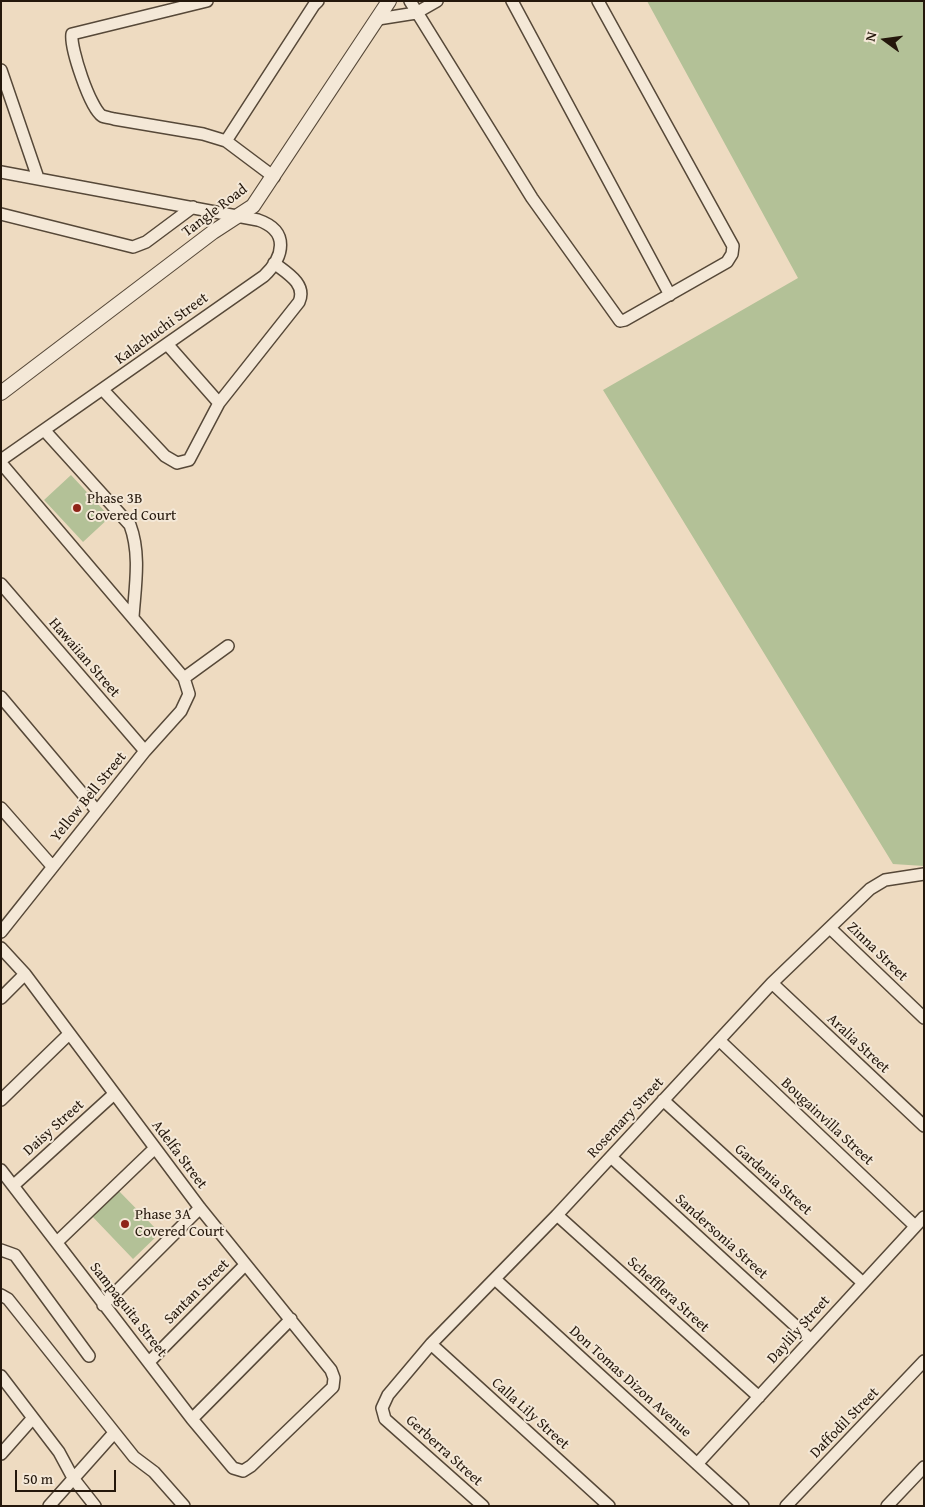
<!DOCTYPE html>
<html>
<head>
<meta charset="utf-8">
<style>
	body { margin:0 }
	#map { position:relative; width:925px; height:1507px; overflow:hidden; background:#eedbc1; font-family:"Gentium Book Plus",serif }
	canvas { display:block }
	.frame { position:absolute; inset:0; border:2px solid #24170b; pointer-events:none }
	.north { position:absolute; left:860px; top:15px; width:50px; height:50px; -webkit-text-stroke:4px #f4e8d7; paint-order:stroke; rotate:284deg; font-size:14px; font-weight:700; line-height:20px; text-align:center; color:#24170b }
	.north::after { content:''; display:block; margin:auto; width:18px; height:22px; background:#24170b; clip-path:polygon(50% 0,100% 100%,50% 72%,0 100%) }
	.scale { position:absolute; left:15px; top:1470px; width:101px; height:22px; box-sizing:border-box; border:2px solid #24170b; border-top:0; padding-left:6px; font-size:15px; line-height:18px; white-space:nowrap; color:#24170b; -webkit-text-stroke:4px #f4e8d7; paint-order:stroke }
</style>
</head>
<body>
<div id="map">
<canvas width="925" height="1507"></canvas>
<div class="frame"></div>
<div class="north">N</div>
<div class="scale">50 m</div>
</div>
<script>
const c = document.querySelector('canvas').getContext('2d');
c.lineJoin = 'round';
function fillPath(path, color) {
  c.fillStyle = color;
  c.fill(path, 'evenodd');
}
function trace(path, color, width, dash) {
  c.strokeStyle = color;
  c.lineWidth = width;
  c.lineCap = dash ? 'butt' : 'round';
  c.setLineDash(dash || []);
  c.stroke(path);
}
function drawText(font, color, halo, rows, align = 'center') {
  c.font = font + ' "Gentium Book Plus",serif';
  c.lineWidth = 4;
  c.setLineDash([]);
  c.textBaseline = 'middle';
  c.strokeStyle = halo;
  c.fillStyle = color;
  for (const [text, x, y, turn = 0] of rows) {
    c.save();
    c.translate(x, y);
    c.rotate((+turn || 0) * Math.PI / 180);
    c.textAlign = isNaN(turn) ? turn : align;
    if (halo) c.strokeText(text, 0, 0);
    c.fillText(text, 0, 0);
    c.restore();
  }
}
const green = new Path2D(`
	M647,1H924V866L893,864L603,390L798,278Z
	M71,475L110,517L83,542L44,500Z
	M116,1188L160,1233L133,1259L90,1214Z`);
const minor = new Path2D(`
	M207,1L72,34C70,48 90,108 102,116C105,117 110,118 114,119L203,134L226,141L274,177
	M410,1L532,198L620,321L625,320L727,262L732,254L733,246L598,1
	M512,1L670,295
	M378,19L416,13L437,1
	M1,70L38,178
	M226,141L314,5L318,1
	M1,172L258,220C290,231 284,257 264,276L1,460
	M1,214L133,247L146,242L193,207
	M167,344L219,403
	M103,390L165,456L177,463L189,460L219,403L299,302C307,284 287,273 274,263
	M45,431L130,525C141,554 135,587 133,617
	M1,463L184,678L189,694L181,711L145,751L1,932
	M1,584L145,751
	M184,678L228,646
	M1,697L97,811
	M1,808L52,866
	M830,928L924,1018
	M1,948L25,974L200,1208L331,1370L334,1378L333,1387L251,1466L243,1471L233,1468L192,1419L1,1170
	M772,983L924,1126
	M1,998L25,974
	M719,1040L915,1226
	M1,1100L69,1034
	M663,1100L863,1283
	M611,1157L811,1340
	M14,1185L114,1094
	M557,1215L759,1397
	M57,1242L155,1148
	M1,1250L15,1255L89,1356
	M496,1280L743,1506
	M1,1295L8,1299L134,1457L154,1472L184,1506
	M103,1305L200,1208
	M431,1344L609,1506
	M149,1362L245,1265
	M1,1376L59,1452L73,1478L95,1506
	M192,1419L291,1319
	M1,1454L32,1419
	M697,1464L924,1217
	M49,1506L114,1433
	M483,1506L385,1419L382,1408L388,1395L431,1344L557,1215L772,983L870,889L885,880L924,874
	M786,1506L924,1361
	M887,1506L924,1467`);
const tertiary = new Path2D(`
	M1,393L213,232L253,206L389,1`);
const markers = [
	[77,508,5,"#8f2418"],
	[125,1224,5,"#8f2418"]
];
const streetNames = [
	["Tangle Road",215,211,-37],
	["Kalachuchi Street",162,329,-36],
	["Hawaiian Street",84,658,49],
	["Yellow Bell Street",89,797,-51],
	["Zinna Street",877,952,44],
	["Aralia Street",858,1044,43],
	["Rosemary Street",626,1118,-47],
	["Bougainvilla Street",827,1122,43],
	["Daisy Street",54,1128,-42],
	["Adelfa Street",179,1155,53],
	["Gardenia Street",773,1180,42],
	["Sandersonia Street",721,1237,42],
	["Santan Street",197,1292,-45],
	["Schefflera Street",668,1295,42],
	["Sampaguita Street",128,1310,52],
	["Daylily Street",799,1330,-48],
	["Don Tomas Dizon Avenue",630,1382,42],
	["Calla Lily Street",530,1414,42],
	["Daffodil Street",845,1423,-46],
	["Gerberra Street",444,1451,42]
];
const poiNames = [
	["Phase 3B",87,499],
	["Covered Court",87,516],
	["Phase 3A",135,1215],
	["Covered Court",135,1232]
];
fillPath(green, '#b3c197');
trace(minor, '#564838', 14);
trace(tertiary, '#564838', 16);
trace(minor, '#f4e8d7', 11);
trace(tertiary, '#f4e8d7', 14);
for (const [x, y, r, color] of markers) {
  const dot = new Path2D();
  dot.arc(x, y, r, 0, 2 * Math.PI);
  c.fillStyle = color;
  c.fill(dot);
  trace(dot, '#f4e8d7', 2);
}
drawText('15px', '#24170b', '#f4e8d7', streetNames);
drawText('15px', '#24170b', '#f4e8d7', poiNames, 'left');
</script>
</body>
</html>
